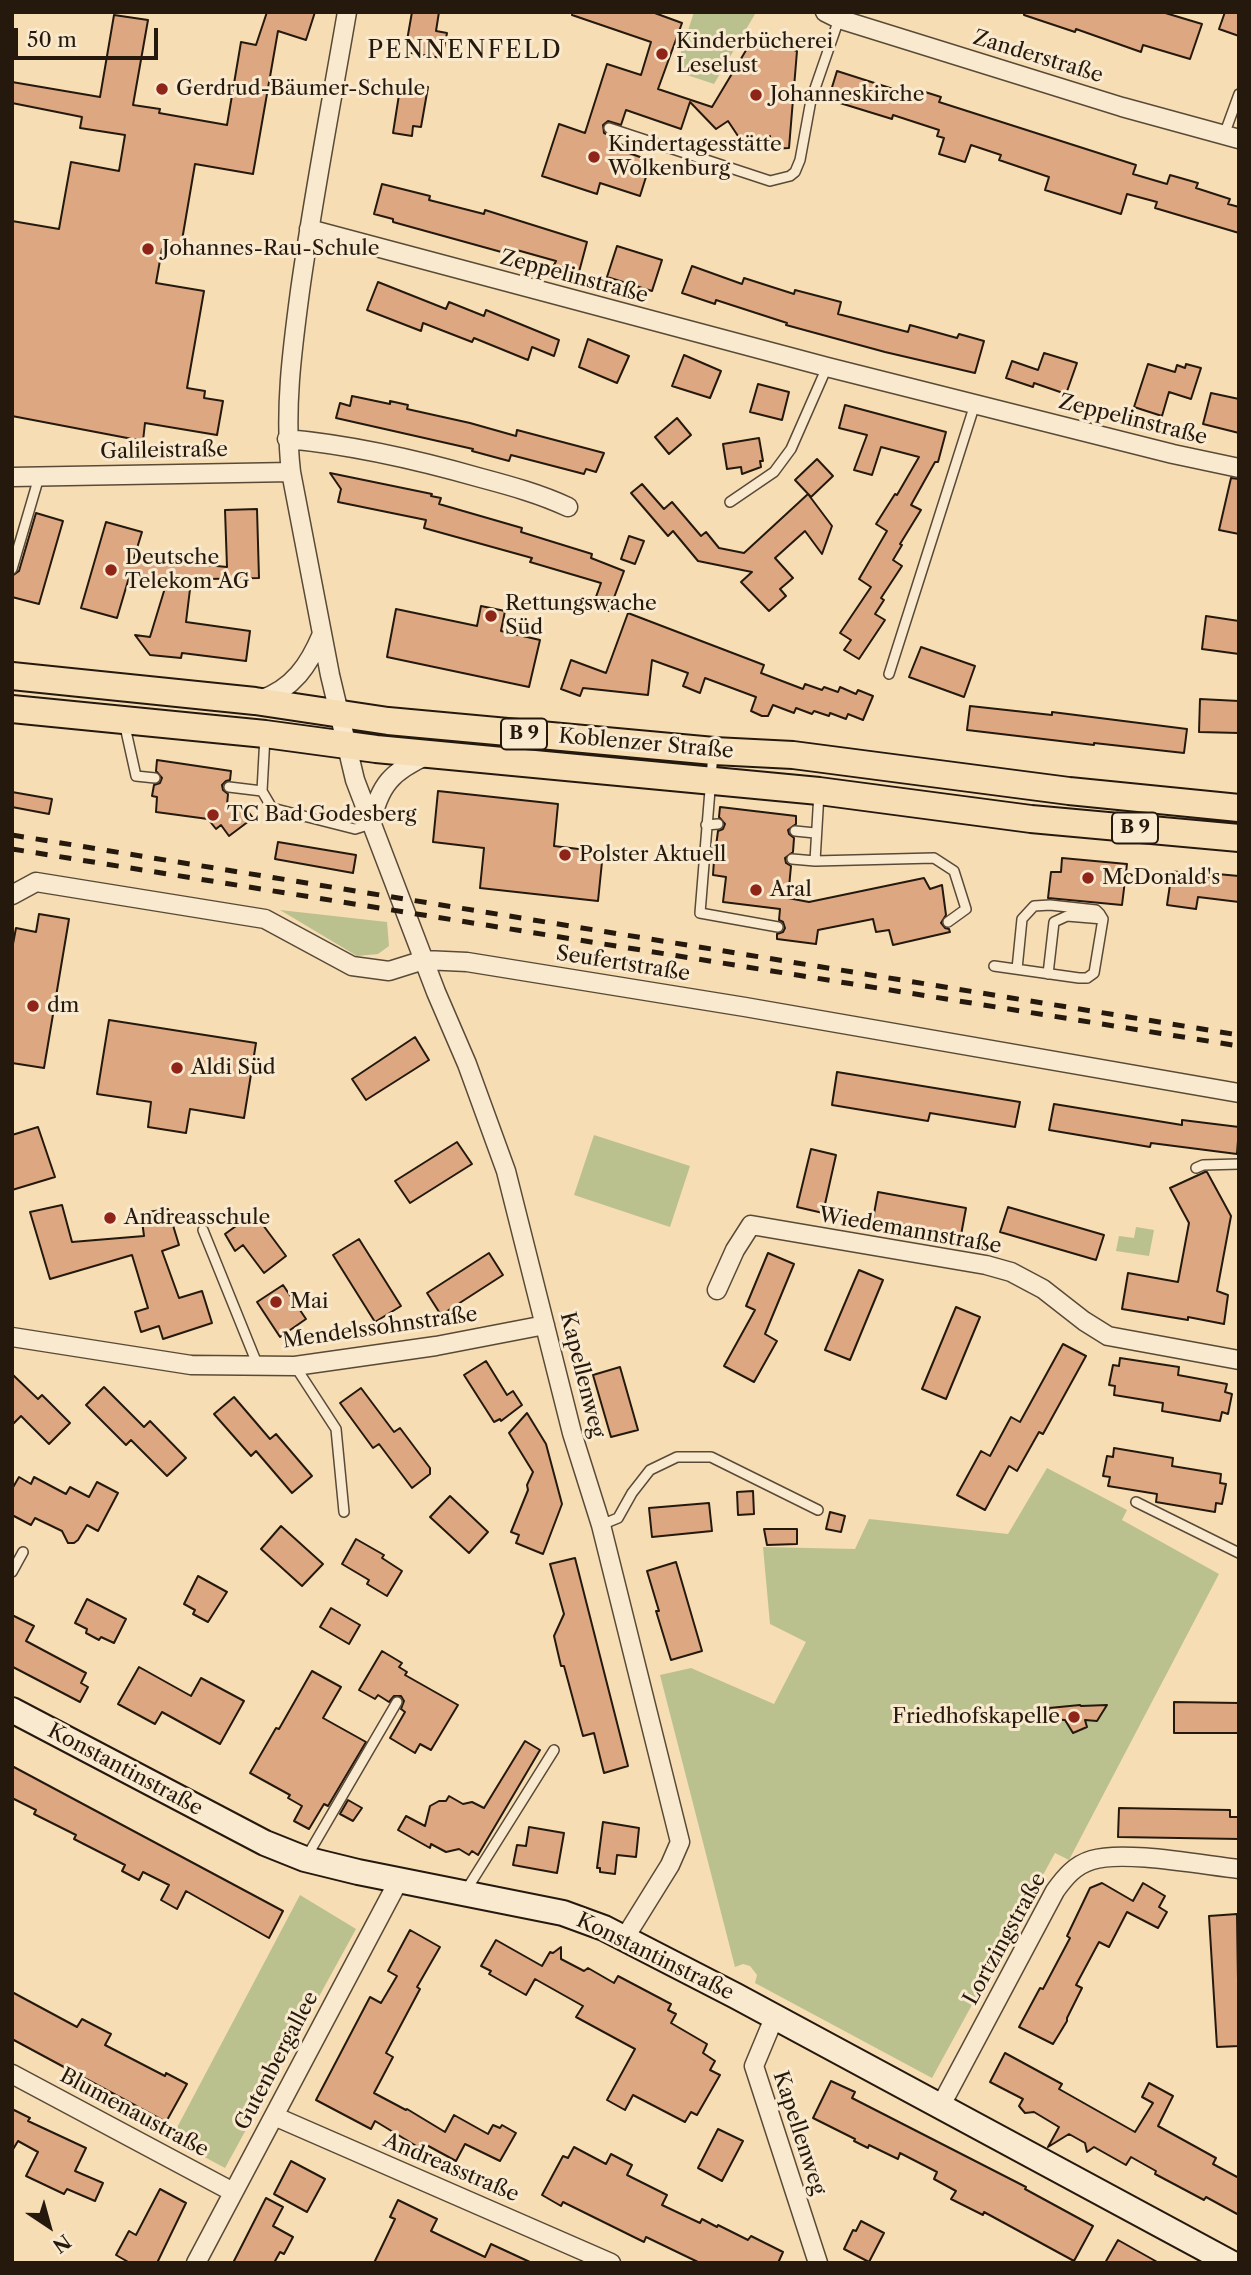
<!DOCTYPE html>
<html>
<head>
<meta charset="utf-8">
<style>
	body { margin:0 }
	#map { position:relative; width:1251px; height:2275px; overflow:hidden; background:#f6ddb4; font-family:"Libre Caslon Text",serif }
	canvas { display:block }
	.frame { position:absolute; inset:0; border:14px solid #25190e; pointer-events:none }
	.north { position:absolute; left:14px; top:2191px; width:70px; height:70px; -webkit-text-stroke:5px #f9e9ce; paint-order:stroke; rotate:144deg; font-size:19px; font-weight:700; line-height:28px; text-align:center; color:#25190e }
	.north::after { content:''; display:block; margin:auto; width:24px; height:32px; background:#25190e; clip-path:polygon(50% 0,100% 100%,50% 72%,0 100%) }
	.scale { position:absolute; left:14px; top:28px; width:144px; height:32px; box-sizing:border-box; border:4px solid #25190e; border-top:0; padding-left:9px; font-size:21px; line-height:24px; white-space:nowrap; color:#25190e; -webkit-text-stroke:5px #f9e9ce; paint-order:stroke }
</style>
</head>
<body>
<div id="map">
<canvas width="1251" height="2275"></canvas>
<div class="frame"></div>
<div class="north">N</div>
<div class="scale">50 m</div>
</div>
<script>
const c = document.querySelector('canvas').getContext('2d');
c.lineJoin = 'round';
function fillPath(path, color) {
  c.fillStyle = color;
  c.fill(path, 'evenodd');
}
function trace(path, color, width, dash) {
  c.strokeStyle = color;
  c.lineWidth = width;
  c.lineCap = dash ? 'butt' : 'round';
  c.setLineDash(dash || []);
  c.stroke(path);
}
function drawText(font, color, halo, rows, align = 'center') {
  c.font = font + ' "Libre Caslon Text",serif';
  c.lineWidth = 6;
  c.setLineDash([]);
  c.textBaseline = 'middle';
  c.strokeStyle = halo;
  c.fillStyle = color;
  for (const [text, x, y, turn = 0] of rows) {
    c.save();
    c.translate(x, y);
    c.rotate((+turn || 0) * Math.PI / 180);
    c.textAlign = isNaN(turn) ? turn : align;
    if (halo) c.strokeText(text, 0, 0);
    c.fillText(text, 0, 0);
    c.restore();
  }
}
const green = new Path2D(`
	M694,12L755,14L714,84L675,71Z
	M280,910L387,922L389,946L378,954L357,956Z
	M594,1135L690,1166L670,1227L574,1195Z
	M1136,1227L1154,1230L1149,1256L1116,1251L1119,1236L1134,1238Z
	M1047,1468L1127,1510L1122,1520L1219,1574L1069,1860L1055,1853L932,2078L755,1983L757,1975L750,1966L743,1964L735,1967L660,1675L691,1668L774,1704L806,1642L770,1624L763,1547L855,1549L869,1519L1008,1534Z
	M300,1895L356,1929L225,2168L171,2139Z`);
const building = new Path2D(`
	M267,12H315L306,40L278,31L253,174L195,164L180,252L162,249L156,283L204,291L187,388L205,391L204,398L223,401L217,435L145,423L143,441L12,416V221L59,229L71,162L119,171L125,135L80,128L82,117L12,103V82L100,97L114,15L148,20L133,105L160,109L159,113L227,125L241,42L256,45Z
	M412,12H439L436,31L447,33L442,58L405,52Z
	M573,12H652L682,23L658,89L712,107L754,37L797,51L789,148L771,149L770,136L744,145L728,121L716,129L690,102L681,129L626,110L621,125L608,121L603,125L604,133L616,138L615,142L631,148L629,153L651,161L640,196L600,183L597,194L542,176L559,124L585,133L607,64L641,75L651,42L572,15Z
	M1024,12H1162L1202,24L1190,59L1143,45L1141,52L1076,29L1075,32L1024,15Z
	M1225,12H1239V36L1219,29Z
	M837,71L912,95L923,97L925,92L941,97L939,102L1136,165L1133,174L1167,184L1170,175L1198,183L1196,188L1230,199L1228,204L1239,207V233L1155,208L1157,202L1127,194L1121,214L1045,190L1049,177L999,160L1001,155L971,145L965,162L939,154L944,138L937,136L939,130L893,115L892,119L840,103L841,101L829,97Z
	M401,82L428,87L421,127L413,126L412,136L393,133Z
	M382,184L430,196L429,200L484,214L485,210L587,242L579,272L554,265L556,261L506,247L505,253L393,222V219L374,214Z
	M617,246L662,260L652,291L607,277Z
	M692,266L742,284L744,278L794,294L795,290L841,302L838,314L908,332L910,325L957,338L959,334L984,341L975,373L885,352L786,325L787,323L716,300L715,304L682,293Z
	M378,282L446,309L449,302L484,316L486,310L559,340L554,356L532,347L528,360L474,338L472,342L423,323L421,331L367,310Z
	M588,339L629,356L617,383L579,367Z
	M1044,353L1077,363L1066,394L1034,383L1033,387L1006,378L1012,361L1038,370Z
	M684,355L721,371L710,398L672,386Z
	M1148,364L1175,372L1177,365L1185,368L1186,364L1201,368L1191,399L1169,392L1162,416L1134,407Z
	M758,384L789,392L782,420L750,412Z
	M1211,393L1239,399V433L1203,424Z
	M352,396L390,404V401L408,405L407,409L470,423L516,436L517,430L604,453L596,472L586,469L584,474L511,455L509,461L472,451L473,449L336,418L340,403L350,406Z
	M845,405L946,432L938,462H935L911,505L921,510L900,544L902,545L893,560L902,566L881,598L884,600L875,614L885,620L859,659L844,650L851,640L840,633L871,587L859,579L887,531L876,524L895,494L897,495L919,457L881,447L872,475L854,470L867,435L839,428Z
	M677,418L691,435L669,454L655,437Z
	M759,438L763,461H760L761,467L742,474L741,467L727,469L723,444Z
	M817,459L833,476L811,497L795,480Z
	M330,473L432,494L431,496L441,498L439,504L522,528L521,532L592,554L591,558L624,571L609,611L593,605L601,583L530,562L532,558L424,528L426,520L338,502L341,489Z
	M1231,478L1239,479V534L1219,530Z
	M642,484L664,509L672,502L701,536L706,532L719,548L744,553L808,494L832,526L822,554L805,531L775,558L793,578L780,589L786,596L769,611L741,582L752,572L698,561L673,531L668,536L631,493Z
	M257,509L259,578L208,579L207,583L191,581L186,622L250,631L246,661L182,653L181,658L150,655L135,635L150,637L168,578L130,574L117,618L81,608L106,522L142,532L134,558L227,567L225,510Z
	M36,513L63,521L39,604L12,597V576L19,571Z
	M629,536L644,541L635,564L621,559Z
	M481,606L505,611L501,631L540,640L529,687L387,657L396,609L477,626Z
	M628,613L764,665L761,673L803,689L805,684L822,690L824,687L838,692L840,687L856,694L858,690L873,696L863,720L848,714L846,719L830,713L829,716L814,711L812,714L796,708L794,713L773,705L768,716H762L751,711L756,697L705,678L700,693L683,686L688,673L652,660L648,695L583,688L580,696L561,689L571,660L606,673Z
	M1206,616L1239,621V654L1202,649Z
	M921,647L975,666L964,697L909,677Z
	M1200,699L1239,701V733L1199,732Z
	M970,706L1052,715V712L1187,729L1184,753L1094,743V745L967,730Z
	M157,760L231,771L230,780L226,781L222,785L223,790L228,794L227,805L244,806L253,818L229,836L221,825L216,829L208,819L156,812L157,797L152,796L154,785L160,783L162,778L156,771Z
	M438,791L558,804L554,846L603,852L598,901L480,888L484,848L433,842Z
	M12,792L52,799L49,814L12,807Z
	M720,807L796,816V824L788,830L789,834L794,838L793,852L785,858L786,863L791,866L788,898L809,902L924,878L930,889L942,885L946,915L941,923L945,928L949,929L950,932L893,945L889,930L876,932L873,919L818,930L816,944L777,939V934L783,932L785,928L783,922L779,920L780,909L723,902L726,877L713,875L714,860L719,859L722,854L721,849L716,846L718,831L723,829L725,824L719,817Z
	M278,842L356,855L353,873L275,859Z
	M1062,858L1127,864L1122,905L1048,898L1051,872H1061Z
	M1172,871L1217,878V874L1239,876V902L1198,897L1196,909L1167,905Z
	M39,914L69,919L44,1068L12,1063V949L16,928L36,932Z
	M109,1020L256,1043L244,1118L190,1109L186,1133L148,1127L151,1102L97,1094Z
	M415,1037L429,1060L366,1100L352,1079Z
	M837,1072L1020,1102L1015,1127L930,1113L928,1121L832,1105Z
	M1054,1104L1182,1125V1120L1239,1127L1237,1154L1151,1143L1150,1147L1049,1130Z
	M38,1127L55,1177L12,1190V1135Z
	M457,1142L472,1164L410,1203L395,1181Z
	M811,1149L836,1155L823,1213L797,1207Z
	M1205,1172H1207L1231,1216L1217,1291L1228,1295L1224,1324L1188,1317V1320L1122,1309L1128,1273L1178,1282L1189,1223L1170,1188Z
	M878,1192L966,1208L961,1235L873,1219Z
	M62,1205L72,1242L144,1236L141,1213L168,1209L179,1245L162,1251L179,1298L202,1291L212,1323L163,1339L159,1326L141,1332L135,1312L148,1308L132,1255L50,1279L30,1212Z
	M1008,1207L1104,1235L1096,1260L1000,1232Z
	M254,1213L286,1256L264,1273L243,1245L235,1251L225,1234Z
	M359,1239L401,1306L375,1322L333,1255Z
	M489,1253L503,1275L441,1315L427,1293Z
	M768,1253L794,1264L765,1334L777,1341L754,1382L724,1366L755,1310L746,1306Z
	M859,1270L883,1280L850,1360L825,1350Z
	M283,1285L306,1319L280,1337L257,1302Z
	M956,1307L980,1317L946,1399L922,1389Z
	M1063,1344L1086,1356L1043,1434L1039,1432L1017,1471L1009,1466L985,1510L957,1495L981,1451L990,1456L1011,1417L1020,1422Z
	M1120,1358L1179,1367L1178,1375L1227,1384L1225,1392L1232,1394L1228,1414L1222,1412L1220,1421L1162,1411L1163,1403L1114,1395L1115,1386L1109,1385L1113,1365L1119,1366Z
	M486,1361L507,1395L513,1391L522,1405L501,1421L500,1419L494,1422L464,1375Z
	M620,1367L638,1430L611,1437L593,1375Z
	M12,1374L38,1399L42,1395L70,1423L49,1444L21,1416L12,1425Z
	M104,1387L144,1427L150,1421L186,1458L167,1476L131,1440L126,1445L86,1405Z
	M361,1388L394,1432L400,1428L430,1468V1474L412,1488L379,1444L373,1448L340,1403Z
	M234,1397L270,1439L276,1434L312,1476L292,1493L256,1451L251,1456L214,1414Z
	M527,1413L546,1444L562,1504L543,1554L516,1543L519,1535L511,1532L528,1490L527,1485L533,1472L509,1433Z
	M1114,1448L1173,1458L1172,1466L1221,1474L1220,1483L1226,1484L1222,1504L1216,1503L1215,1512L1156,1502L1157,1494L1108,1486L1110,1477L1103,1476L1107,1456L1113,1457Z
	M19,1477L31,1484L34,1477L66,1494L70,1487L89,1497L97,1482L118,1493L98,1531L87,1525L78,1540L74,1543H68L62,1531L35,1518L31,1525L12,1515V1489Z
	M753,1491L754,1514L738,1515L737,1492Z
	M450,1496L488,1532L469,1553L430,1517Z
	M709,1503L712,1531L652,1537L649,1508Z
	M830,1512L845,1516L841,1532L826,1529Z
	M281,1526L323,1564L302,1586L261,1549Z
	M764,1529H797V1544L767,1545Z
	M356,1539L384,1555L382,1558L402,1571L387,1596L367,1584L369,1580L342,1564Z
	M575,1558L628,1766L604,1773L594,1733L583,1736L564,1666H561L554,1636L564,1614L550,1564Z
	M676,1562L702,1651L671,1660L656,1611H659L647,1571Z
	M198,1576L227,1592L208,1622L193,1614L195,1610L184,1604Z
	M87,1599L126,1619L114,1643L101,1637L99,1640L86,1633L87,1629L75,1623Z
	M331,1608L360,1625L349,1644L320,1627Z
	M12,1615L34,1626L26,1641L86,1673L81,1683L88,1687L80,1702L13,1667L12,1669Z
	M382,1651L402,1663L399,1667L407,1672L405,1675L458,1705L431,1750L420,1744L415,1753L390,1738L405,1712L401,1709L404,1701L401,1696H394L389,1702L378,1695L375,1699L359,1690Z
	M139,1667L191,1696L201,1678L244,1701L220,1744L162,1712L155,1724L118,1704Z
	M312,1671L341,1687L323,1718L366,1742L328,1806L324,1804L309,1829L294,1821L302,1806L288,1798L290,1795L250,1773L276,1728L279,1729Z
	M1174,1702L1239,1703V1733H1174Z
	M1080,1705L1081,1706L1107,1705L1097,1721L1085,1720L1087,1727L1073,1733L1065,1720L1049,1719V1708Z
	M525,1741L540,1750L478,1855L472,1851L469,1855L459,1849L446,1852L431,1844L430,1848L398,1830L406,1816L425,1826L430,1806L439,1801H446L449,1796L463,1804L472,1802L484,1808Z
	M12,1766L283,1911L269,1938L186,1891L177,1909L161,1900L169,1885L143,1872L139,1880L122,1871L125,1865L74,1839L76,1835L34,1814L36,1810L12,1798Z
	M348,1800L362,1808L353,1821L340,1814Z
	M1119,1808L1230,1810V1817H1239V1839L1118,1837Z
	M603,1822L639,1828L636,1857L617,1855L615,1874L600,1872V1868H597Z
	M529,1827L564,1833L557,1873L513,1865L517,1845L526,1846Z
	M1102,1883L1133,1901L1143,1883L1165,1896L1159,1907L1167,1912L1158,1928L1127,1912L1109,1947L1099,1942L1076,1985L1082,1988L1067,2018V2021L1053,2044L1019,2027L1040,1988L1043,1989L1070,1938L1067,1936L1090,1888Z
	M1237,1914L1239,2046L1217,2047L1209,1916Z
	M410,1930L440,1947L417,1987L420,1989L386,2053L393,2057L374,2093L406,2110L407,2109L445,2132L454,2115L488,2134L493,2125L500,2128L502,2125L516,2133L500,2161L465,2144L456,2161L421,2142L418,2147L375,2121L371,2129L316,2100L370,1997L381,2003L397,1976L388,1971Z
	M496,1940L542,1966L550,1952L553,1953L561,1947V1959L584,1971L588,1968L614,1983L618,1976L671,2004L668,2010L676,2014L671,2023L707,2044L703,2053L715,2061L710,2070L720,2075L697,2115L691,2112L685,2122L633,2095L625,2110L607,2100L635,2049L576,2017L583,2006L535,1979L526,1995L489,1974L491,1971L481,1966Z
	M12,1992L77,2027L82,2019L111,2034L105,2045L165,2076L166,2073L187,2084L166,2122L12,2039Z
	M1005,2053L1062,2084L1059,2089L1135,2132L1153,2103L1142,2097L1149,2083L1173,2096L1158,2126L1216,2158L1213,2164L1239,2178V2215L1206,2197L1204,2200L1155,2174L1156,2171L1131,2157L1126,2165L1094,2147L1087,2152L1085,2143L1069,2134L1048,2147L1059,2127L1034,2112L1025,2113L1019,2106L1023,2099L990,2082Z
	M831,2081L855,2092L852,2098L1026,2187L1025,2189L1093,2226L1074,2261L984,2212L983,2215L951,2199L956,2191L934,2179L937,2172L900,2153L898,2159L869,2145L868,2148L854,2141L855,2139L813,2118Z
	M12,2109L30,2118L28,2121L86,2148L75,2171L103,2183L95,2201L67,2189L64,2194L26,2176L38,2152L18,2141L12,2151Z
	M718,2129L743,2141L722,2181L698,2168Z
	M574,2147L606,2164L611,2154L632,2165L627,2175L667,2195L662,2205L700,2223L702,2219L717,2227L718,2225L748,2240L751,2236L783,2252L778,2263H700L646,2237L644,2242L563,2202L561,2206L542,2195L563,2156L568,2158Z
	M291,2161L325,2179L307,2212L274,2194Z
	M160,2189L186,2203L157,2263H130L116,2255L129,2231L136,2235Z
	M266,2198L283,2207L273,2226L293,2237L284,2254L280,2252L274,2263H233Z
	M398,2200L437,2219L431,2231L485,2257L491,2244L532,2263H374L395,2219L390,2217Z
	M861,2221L884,2233L869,2262L844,2249L853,2230L856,2231Z
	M1118,2240L1159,2263H1105Z`);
const service = new Path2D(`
	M609,128L770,181L790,176L795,172L800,160L811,100L839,19
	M1224,135L1239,94
	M730,502L774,472L791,449L827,367
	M12,569L39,477
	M889,674L975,404
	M124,722L136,776L155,778
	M265,736L262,791L272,808L355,829L371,824
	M713,753L700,913L778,927
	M229,787L262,791
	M706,825L718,824
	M795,831L815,833
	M704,853H715
	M792,859L815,861L934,858L954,871L966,909L948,922
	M815,861L819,793
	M994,966L1079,978H1087L1094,973L1103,919L1100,914L1096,910L1050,905L1034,906L1022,919L1017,969
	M1048,974L1054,922L1067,916L1103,919
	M1196,1168L1203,1165L1239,1164
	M203,1230L258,1366
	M295,1366L336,1429L344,1512
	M1136,1502L1239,1553
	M601,1525L618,1518L632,1493L650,1470L677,1457H711L818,1510
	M12,1572L23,1552
	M306,1858L397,1702
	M465,1892L554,1750`);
const minor = new Path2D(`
	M347,12C331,105 313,198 300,291C292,351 284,411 291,472L330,675L355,780L436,992L467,1064L506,1171L572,1433L601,1525L680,1842L670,1865L624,1939
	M825,12L839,19L1122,107L1239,139
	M309,229L827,367L1173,454L1239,468
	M287,439C353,445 418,460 481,478C511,486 540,494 568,507
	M12,477L291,472
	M260,700C293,689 309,665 322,634
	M371,824C379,785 392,771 428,755
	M12,895L36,882L265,919L352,966L389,971L424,960L467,962L745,1007L1239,1093
	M717,1290L735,1250L751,1225L986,1265L1011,1272L1043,1289L1084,1321L1108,1336L1239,1360
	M12,1337L191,1365L295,1366L436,1346L545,1325
	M774,2018L754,2066L818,2263
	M12,2074L233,2192
	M940,2107L1055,1891C1065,1877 1075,1865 1092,1860C1124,1850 1202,1865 1239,1869
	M274,2116L611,2263
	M196,2263L399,1880`);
const secondary = new Path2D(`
	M12,1710L265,1843L305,1859L358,1872L563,1913L604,1928L736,1996L1231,2263`);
const primary = new Path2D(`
	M12,676L255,701L388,721L714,751L793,755L1069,791L1239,808
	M12,709L265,734L376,749L819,791L1031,819L1239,838`);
const rail = new Path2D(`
	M12,835L1239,1035
	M12,849L1239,1046`);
const markers = [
	[662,54,7,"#8f2418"],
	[162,89,7,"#8f2418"],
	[756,95,7,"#8f2418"],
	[594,157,7,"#8f2418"],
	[148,249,7,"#8f2418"],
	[111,570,7,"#8f2418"],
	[491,616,7,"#8f2418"],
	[213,815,7,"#8f2418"],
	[565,855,7,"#8f2418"],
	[1088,878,7,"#8f2418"],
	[756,890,7,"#8f2418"],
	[33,1006,7,"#8f2418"],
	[177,1068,7,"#8f2418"],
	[110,1218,7,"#8f2418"],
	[276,1302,7,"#8f2418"],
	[1074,1717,7,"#8f2418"]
];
const shields = [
	[524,734,46],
	[1135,828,46]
];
const shieldNames = [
	["B 9",524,734],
	["B 9",1135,828]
];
const poiNames = [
	["Kinderbücherei",676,42],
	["Leselust",676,66],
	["Gerdrud-Bäumer-Schule",176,89],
	["Johanneskirche",770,95],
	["Kindertagesstätte",608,145],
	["Wolkenburg",608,169],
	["Johannes-Rau-Schule",162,249],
	["Deutsche",125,558],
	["Telekom AG",125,582],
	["Rettungswache",505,604],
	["Süd",505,628],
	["TC Bad Godesberg",227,815],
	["Polster Aktuell",579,855],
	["McDonald's",1102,878],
	["Aral",770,890],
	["dm",47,1006],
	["Aldi Süd",191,1068],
	["Andreasschule",124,1218],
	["Mai",290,1302],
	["Friedhofskapelle",1060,1717,"right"]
];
const streetNames = [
	["Zanderstraße",1038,57,17],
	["Zeppelinstraße",574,277,15],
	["Zeppelinstraße",1133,420,14],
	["Galileistraße",164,451,-1],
	["Koblenzer Straße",646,744,5],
	["Seufertstraße",623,964,9],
	["Wiedemannstraße",910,1231,10],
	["Mendelssohnstraße",380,1328,-8],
	["Kapellenweg",582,1375,76],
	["Konstantinstraße",125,1770,28],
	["Lortzingstraße",1005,1939,-61],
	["Konstantinstraße",655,1957,26],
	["Gutenbergallee",277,2061,-62],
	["Blumenaustraße",134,2113,28],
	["Kapellenweg",799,2133,72],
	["Andreasstraße",451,2168,23]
];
const quarterNames = [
	["PENNENFELD",465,51]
];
fillPath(green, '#bbc18e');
fillPath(building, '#dda881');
trace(building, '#25190e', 2);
trace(service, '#594a38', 12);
trace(minor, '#594a38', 21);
trace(secondary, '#25190e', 28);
trace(primary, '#25190e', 30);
trace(service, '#f9e9ce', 9);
trace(minor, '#f9e9ce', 18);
trace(secondary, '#f9e9ce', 24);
trace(primary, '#f6ddb4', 26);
trace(rail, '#25190e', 5, [12, 12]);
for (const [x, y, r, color] of markers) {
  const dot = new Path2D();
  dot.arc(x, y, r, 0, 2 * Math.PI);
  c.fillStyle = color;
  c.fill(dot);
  trace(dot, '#f9e9ce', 2.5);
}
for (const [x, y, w] of shields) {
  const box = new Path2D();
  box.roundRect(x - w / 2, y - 15.5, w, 31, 5);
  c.fillStyle = '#f9e9ce';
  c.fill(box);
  trace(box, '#25190e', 2);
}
drawText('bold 19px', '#25190e', null, shieldNames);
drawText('21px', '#25190e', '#f9e9ce', poiNames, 'left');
drawText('21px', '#25190e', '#f9e9ce', streetNames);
c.letterSpacing = '2px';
drawText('24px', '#25190e', '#f9e9ce', quarterNames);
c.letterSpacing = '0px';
</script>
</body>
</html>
